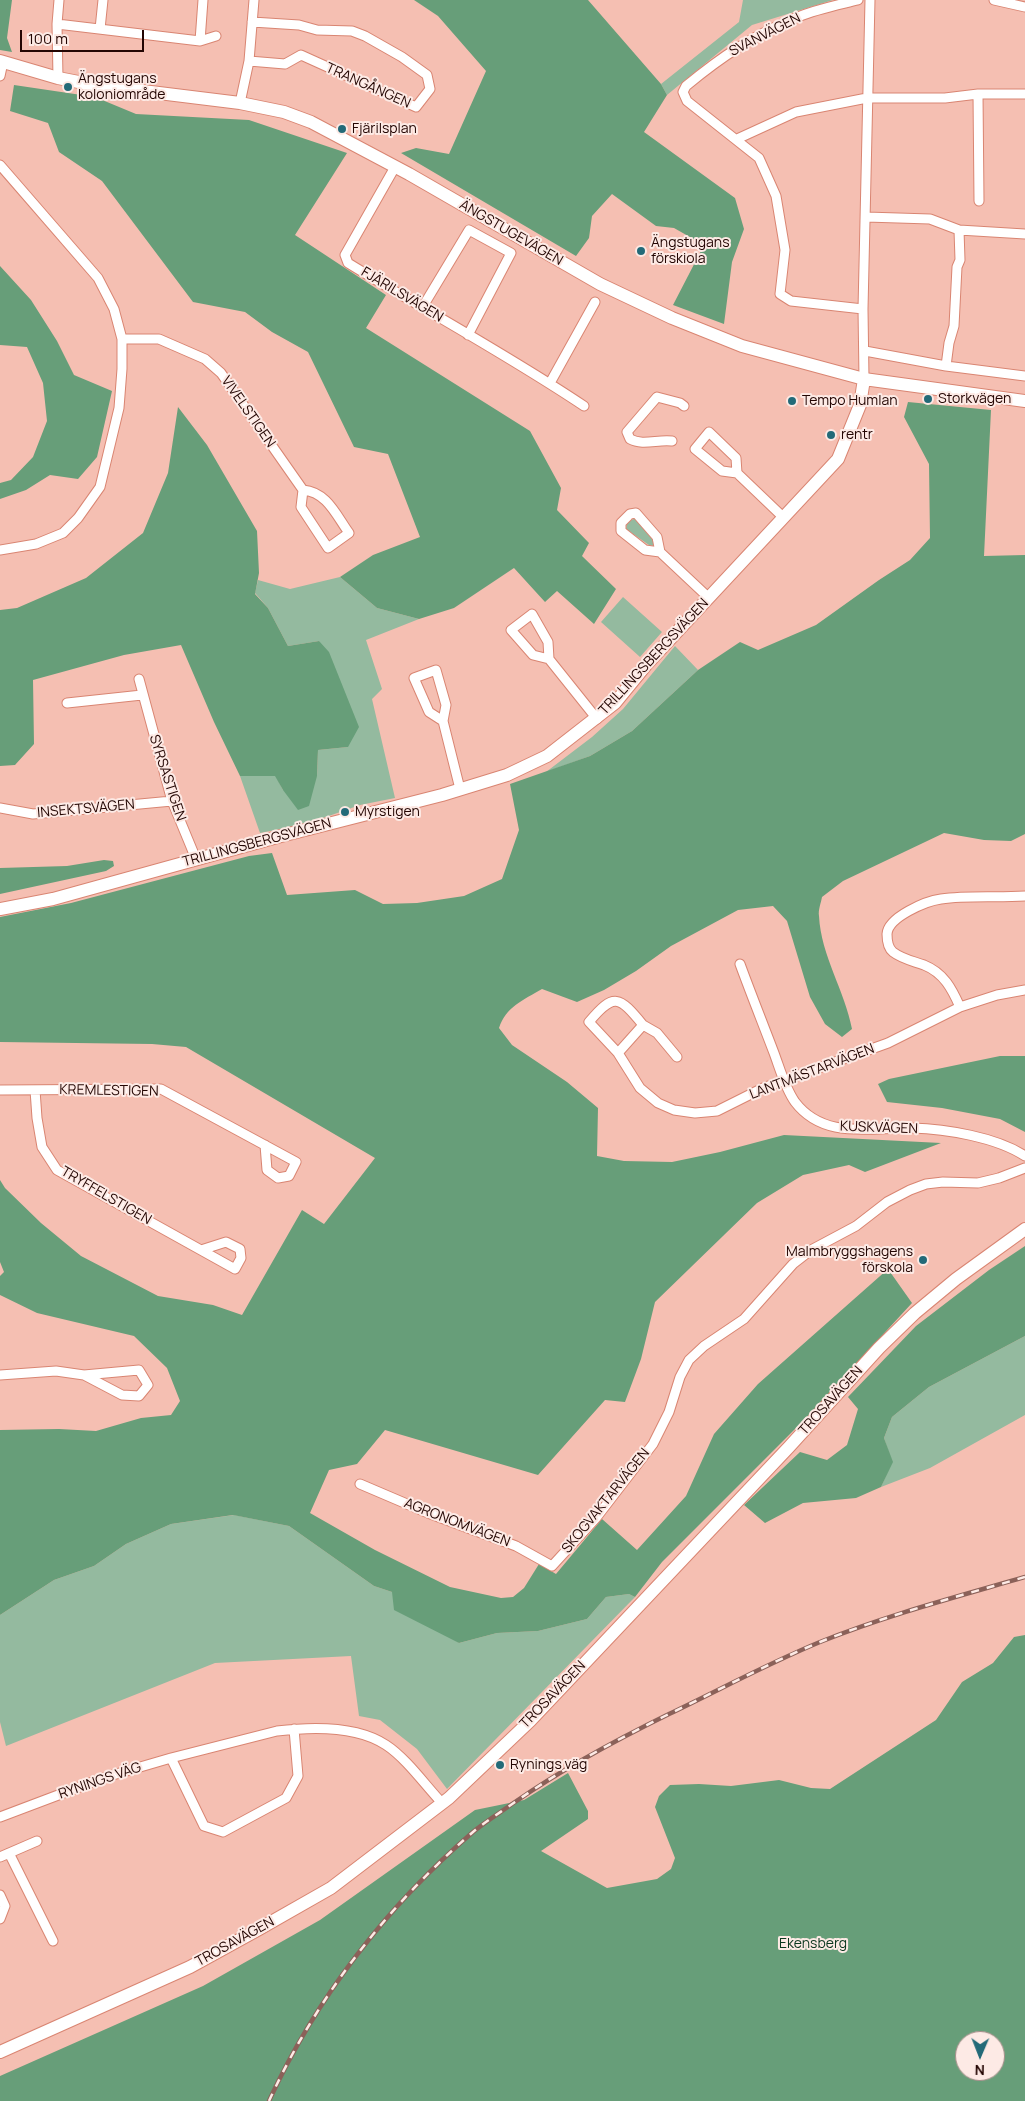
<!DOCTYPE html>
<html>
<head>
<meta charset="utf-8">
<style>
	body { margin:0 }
	#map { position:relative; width:1025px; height:2101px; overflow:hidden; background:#f5bfb2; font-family:Manrope,sans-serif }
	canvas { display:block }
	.north { position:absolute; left:955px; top:2031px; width:50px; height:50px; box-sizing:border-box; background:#fdeae5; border:1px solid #a68e8a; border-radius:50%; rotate:181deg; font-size:14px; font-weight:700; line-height:20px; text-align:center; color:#230502 }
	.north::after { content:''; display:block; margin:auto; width:18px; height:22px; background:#236a78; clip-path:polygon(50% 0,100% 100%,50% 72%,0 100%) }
	.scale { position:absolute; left:20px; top:30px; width:124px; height:22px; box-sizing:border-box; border:2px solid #230502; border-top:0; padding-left:6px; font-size:15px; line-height:18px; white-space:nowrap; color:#230502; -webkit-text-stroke:4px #fdeae5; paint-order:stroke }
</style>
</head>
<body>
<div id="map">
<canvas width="1025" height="2101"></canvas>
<div class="north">N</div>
<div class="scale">100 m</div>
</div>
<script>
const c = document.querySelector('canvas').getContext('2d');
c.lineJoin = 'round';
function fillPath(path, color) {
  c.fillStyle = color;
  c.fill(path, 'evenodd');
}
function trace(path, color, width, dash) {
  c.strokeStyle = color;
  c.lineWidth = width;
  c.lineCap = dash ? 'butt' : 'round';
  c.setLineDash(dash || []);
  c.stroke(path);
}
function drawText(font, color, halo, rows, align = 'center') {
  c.font = font + ' Manrope,sans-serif';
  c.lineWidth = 4;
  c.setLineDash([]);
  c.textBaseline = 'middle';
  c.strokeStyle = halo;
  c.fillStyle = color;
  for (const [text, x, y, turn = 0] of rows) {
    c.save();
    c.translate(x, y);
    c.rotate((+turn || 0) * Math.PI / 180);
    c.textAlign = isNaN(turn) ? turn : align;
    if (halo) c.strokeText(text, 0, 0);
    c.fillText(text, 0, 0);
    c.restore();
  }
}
const green = new Path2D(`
	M743,0H833L752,25L667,95L661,84L739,22Z
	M636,518L655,543L654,546L649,545L626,529L627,522Z
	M340,577L377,608L419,619L366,640L382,689L372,699L395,798L360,805L306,824L260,833L240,776H276L283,790L317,776L318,750L348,747L319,641L288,646L268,608L255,593L258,580L290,589Z
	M623,597L662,632L640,657L601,622Z
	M675,646L698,670L632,731L590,756L546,772L592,737L623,709Z
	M1025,1336V1415L930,1468L881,1487L892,1462L884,1438L892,1417L929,1387Z
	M234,1515L289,1526L374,1586L392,1592L459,1643L497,1633L538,1631L587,1619L606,1597L629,1594L635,1597L447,1789L417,1749L380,1720L359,1716L351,1656L215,1663L6,1746L0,1722V1615L54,1580L94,1566L126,1544L171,1524Z`);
const forest = new Path2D(`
	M0,0H12L7,38L12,52L0,50Z
	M414,0H588L661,84L667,95L644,132L735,198L744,229L732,262L724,324L673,305L704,245L674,228L656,226L612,194L592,216L589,238L576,256L401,153L416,148L449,154L486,71L438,16Z
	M14,85L95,97L136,114L249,120L347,153L295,235L386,295L366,328L530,431L561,488L557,510L589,543L582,556L616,589L594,624L557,591L545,602L514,568L454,608L419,619L377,608L340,577L373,555L420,537L388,454L354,447L308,352L272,332L245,312L193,302L102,181L59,152L48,123L10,111Z
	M0,266L31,300L57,341L74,375L112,391L97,457L78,479L50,475L26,490L0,499V483L11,480L33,457L47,421L43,383L27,347L0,345Z
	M908,402L991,410L984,556L1025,555V834L1011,841L984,840L944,833L843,881L822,897C821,903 818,910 819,916C821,956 845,991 852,1029L842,1037L825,1024L810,997L787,921L773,906L738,910L671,946L636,971L604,990L577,1002L542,989C523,1000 506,1007 499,1028L512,1045L567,1082L598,1108L597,1156L624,1161L672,1162L720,1152L784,1135L941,1143L865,1172L849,1165L803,1175L757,1203L655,1302L641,1359L625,1402L605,1400L538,1475L385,1430L357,1464L329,1470L310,1513L375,1550L450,1587L501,1598L513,1597L524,1588L539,1564L556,1574L602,1519L637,1550L686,1496L714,1434L758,1384L888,1269L912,1303L808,1416L662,1562L635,1597L629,1594L606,1597L587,1619L538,1631L497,1633L459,1643L394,1610L392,1592L374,1586L289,1526L233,1515L171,1524L126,1544L94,1566L54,1580L0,1615V1430L59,1429L96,1431L141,1418L171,1415L180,1401L167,1368L134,1336L37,1313L0,1295V1276L4,1272L0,1262V1180L5,1188L41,1223L81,1256L158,1296L213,1305L242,1315L302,1210L324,1224L375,1158L186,1047L152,1044L0,1042V917L71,903L249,856L272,853L287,895L355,890L383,904L417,903L464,896L502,879L519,830L510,784L590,756L632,731L698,670L740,642L758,650L816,625L879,580L910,560L930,538L929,464L904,417Z
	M178,407L207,445L257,531L259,573L255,594L268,608L288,646L319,641L329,652L359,727L348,747L318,750L317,776L309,806L298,810L283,790L275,776H240L214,722L181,645L124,655L33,680L34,744L15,765L0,766V610L17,608L86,578L143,533L168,473Z
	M104,860L113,861L114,866L106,871L0,894V868L67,866Z
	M1000,1056H1025V1132L1000,1119L942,1108L887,1102L878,1084L889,1079Z
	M1025,1246V1336L929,1387L892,1417L884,1438L893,1462L881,1487L856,1498L803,1503L765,1523L744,1505L800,1452L827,1460L847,1445L858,1409L848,1397L916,1326L989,1270Z
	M1025,1635V2101H0V2076L203,1986L320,1920L475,1810L524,1800L568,1773L588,1811V1819L541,1851L607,1888L657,1879L671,1869L675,1858L655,1807L659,1796L670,1785L699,1784L731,1786L779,1780L811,1788L830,1789L936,1720L962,1682L993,1663L1014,1637ZM965,2041H995V2071H965Z`);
const street = new Path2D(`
	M858,0C838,5 817,9 798,17C755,34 721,57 686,86L683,92L687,101L759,158L776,196L785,250L780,294L791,301L863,309
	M994,0L1025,7
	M57,24L200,41L216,36
	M100,29L103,0
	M200,41L203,0
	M249,61L285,64L301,55L416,107L430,89L427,75L402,57L365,36L352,31L317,30L299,25L252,22
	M0,76L3,62
	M58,78L57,24L59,0
	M978,94L979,201
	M240,103L249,61L254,0
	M737,139L796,112L867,98H945L978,94H1025
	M0,165L98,278L114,309L122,339V369L119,408L100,487L78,518L63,533L36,544L0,550
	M395,167L345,255L348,263C426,311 508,355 584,406
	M866,217L930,219L959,230L1025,234
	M422,308L469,230L511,253L468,335
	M122,339H159L205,359L221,373L303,490L301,507L328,548L349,533C336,515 327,492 303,490
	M865,351L946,366L1025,376
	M946,366L949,343L954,326L957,267L960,260L959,230
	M864,379L863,309L870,0
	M550,383L595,302
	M672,441C658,439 643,446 630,439L627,432L657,397L680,403L684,406
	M737,473L736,458L709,432L695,449L722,471L737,473L783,517
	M660,552L657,537L636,513L630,514L621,523V531L645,550L660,552L709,598
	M549,659L548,642L532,614L511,630L533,655L549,659L597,719
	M139,679L172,801L196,859
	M67,703L142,695
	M443,721L446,705L436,670L414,678L429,712L443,721L460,789
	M0,808L33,814L172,801
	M740,964C751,994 763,1024 774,1053C780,1069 785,1088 795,1102C824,1140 870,1127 912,1128C946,1129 996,1137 1025,1156
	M960,1007C952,989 944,973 924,965C913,961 902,959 893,952C888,948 887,941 887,934C888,917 926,901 941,899C969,895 997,898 1025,896
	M643,1025L657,1033L677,1057
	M618,1053L643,1025C619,996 614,992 589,1022L618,1053L640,1088L658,1103L674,1110L695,1113L717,1111L763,1088L888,1043L960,1007L997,995L1025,990
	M0,1090L161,1089L296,1162L289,1176L278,1178L267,1170L265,1145
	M35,1090L37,1118L42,1147L57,1170L235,1269L241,1258L240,1249L226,1242L201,1250
	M0,1375L56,1371L84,1375L139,1370L148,1385L139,1396L122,1395L84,1375
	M360,1484L428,1513L516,1546L552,1566L596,1518L653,1444L669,1412L680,1377L689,1360L704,1346L744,1319L793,1264L811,1250L856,1226L887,1202L910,1190L926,1184L943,1182L978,1183L999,1178L1025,1168
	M171,1758L204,1826L223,1832L286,1798L298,1776L294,1729
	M0,1817L106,1777L171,1758L277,1731C310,1727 356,1725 386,1745C406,1758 425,1785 442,1803
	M9,1853L53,1941
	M0,1857L37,1841
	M0,1895L5,1906L0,1919`);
const secondary = new Path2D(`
	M0,61L58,78L94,85L240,103L284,112L311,122L409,174L600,284L672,318L742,346L864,379L1025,401
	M0,909L53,899L281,836L442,795L507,775L547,756L615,703L646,665L838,459L860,405L864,379
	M0,2052L190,1967L259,1929L331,1888L449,1798L530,1721L789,1447L879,1348L915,1313L956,1279L1025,1229`);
const rail = new Path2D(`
	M269,2101C316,1998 387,1906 473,1832C486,1821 501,1812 515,1802C564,1768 616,1740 669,1714C719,1690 769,1663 820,1642C887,1615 956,1597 1025,1577`);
const markers = [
	[68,87,5,"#236a78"],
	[342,129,5,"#236a78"],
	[641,251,5,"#236a78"],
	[928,399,5,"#236a78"],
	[792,401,5,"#236a78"],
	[831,435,5,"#236a78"],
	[345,812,5,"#236a78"],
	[923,1260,5,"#236a78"],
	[500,1765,5,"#236a78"]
];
const streetNames = [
	["SVANVÄGEN",765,35,-27],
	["TRANGÅNGEN",368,86,24],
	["ÄNGSTUGEVÄGEN",511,233,30],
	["FJÄRILSVÄGEN",402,295,31],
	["VIVELSTIGEN",248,412,55],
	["TRILLINGSBERGSVÄGEN",654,657,-47],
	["SYRSASTIGEN",167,778,72],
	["INSEKTSVÄGEN",86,809,-5],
	["TRILLINGSBERGSVÄGEN",257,843,-15],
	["LANTMÄSTARVÄGEN",812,1072,-21],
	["KREMLESTIGEN",109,1091,1],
	["KUSKVÄGEN",879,1128,2],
	["TRYFFELSTIGEN",106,1196,30],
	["TROSAVÄGEN",831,1401,-48],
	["SKOGVAKTARVÄGEN",606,1501,-51],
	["AGRONOMVÄGEN",457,1523,21],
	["TROSAVÄGEN",553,1695,-46],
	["RYNINGS VÄG",100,1781,-19],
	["TROSAVÄGEN",235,1942,-29]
];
const poiNames = [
	["Ängstugans",78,79],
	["koloniområde",78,95],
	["Fjärilsplan",352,129],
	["Ängstugans",651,243],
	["förskiola",651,259],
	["Storkvägen",938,399],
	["Tempo Humlan",802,401],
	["rentr",841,435],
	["Myrstigen",355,812],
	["Malmbryggshagens",913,1252,"right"],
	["förskola",913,1268,"right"],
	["Rynings väg",510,1765]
];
const parkNames = [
	["Ekensberg",813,1944]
];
fillPath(green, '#94ba9f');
fillPath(forest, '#679e79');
trace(street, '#d98572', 11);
trace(secondary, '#d98572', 14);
trace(street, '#fff', 9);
trace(secondary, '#fff', 12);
trace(rail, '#8b6159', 4.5);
trace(rail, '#fdeae5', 2.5, [8]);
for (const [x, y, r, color] of markers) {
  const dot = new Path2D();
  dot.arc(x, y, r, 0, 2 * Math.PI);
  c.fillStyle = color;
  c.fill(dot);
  trace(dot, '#fdeae5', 2);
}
drawText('14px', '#230502', '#fdeae5', streetNames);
drawText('14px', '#230502', '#fdeae5', poiNames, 'left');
drawText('14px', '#0b381f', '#fdeae5', parkNames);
</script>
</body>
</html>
